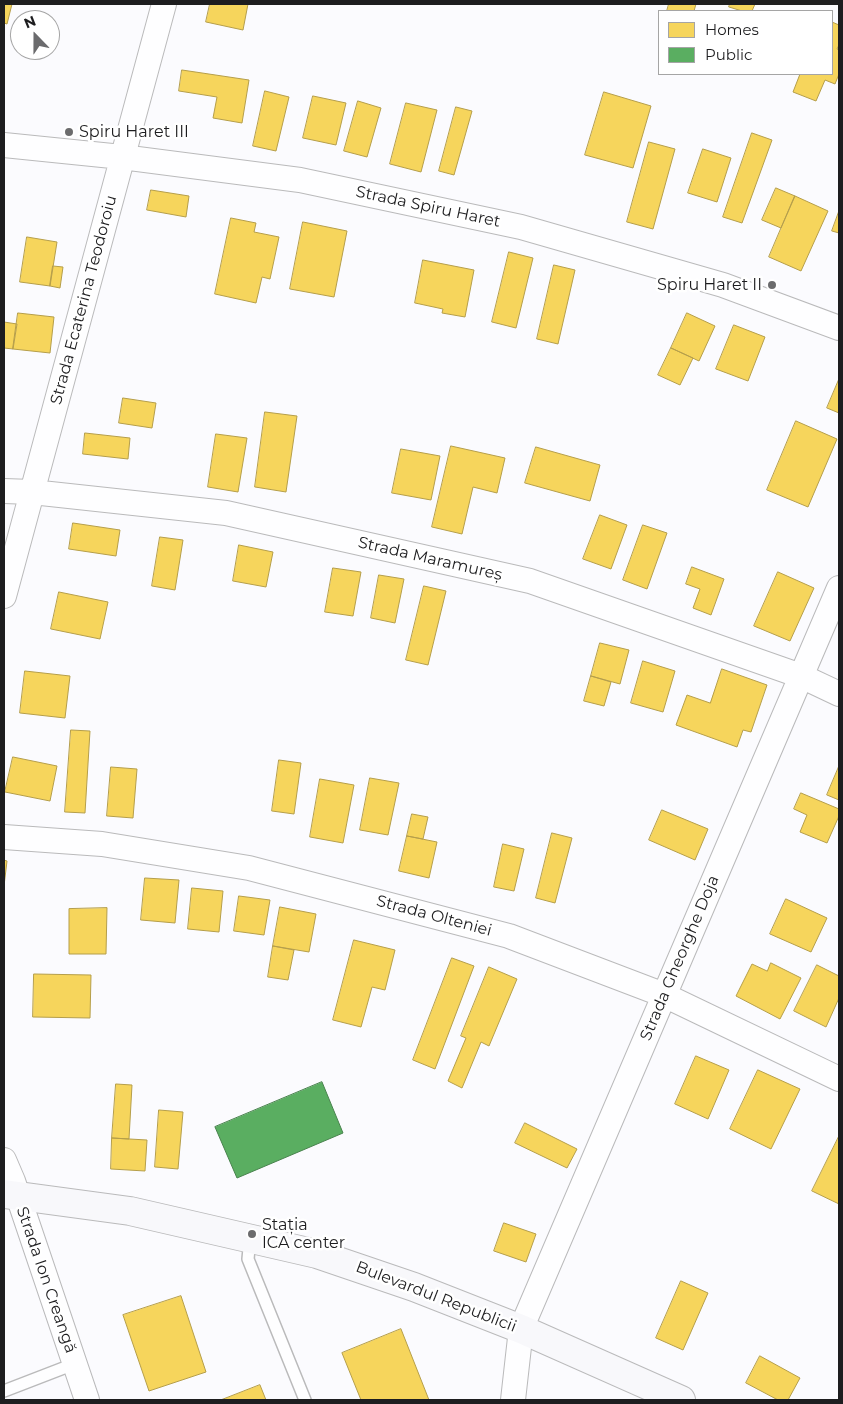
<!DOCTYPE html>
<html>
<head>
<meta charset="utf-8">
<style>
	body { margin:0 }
	#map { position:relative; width:843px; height:1404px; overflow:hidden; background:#fbfbfe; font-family:Montserrat,sans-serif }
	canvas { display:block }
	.frame { position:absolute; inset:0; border:5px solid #1d1d1f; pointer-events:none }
	.legend { position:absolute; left:658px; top:10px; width:175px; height:65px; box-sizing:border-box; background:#fff; border:1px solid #a5a5a5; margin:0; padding:6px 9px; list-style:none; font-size:15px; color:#1d1d1f }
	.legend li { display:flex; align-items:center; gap:10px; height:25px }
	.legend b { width:25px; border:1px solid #a5a5a5 }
	.north { position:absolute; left:10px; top:10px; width:50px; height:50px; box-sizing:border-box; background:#fff; border:1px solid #a5a5a5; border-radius:50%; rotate:338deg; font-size:14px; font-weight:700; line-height:20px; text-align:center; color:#1d1d1f }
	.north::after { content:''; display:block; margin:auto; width:18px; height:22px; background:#6b6b6d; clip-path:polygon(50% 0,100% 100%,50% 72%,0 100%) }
</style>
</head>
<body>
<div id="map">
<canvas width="843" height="1404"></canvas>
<div class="frame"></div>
<ul class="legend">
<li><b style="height:14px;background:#f6d55c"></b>Homes</li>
<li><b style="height:14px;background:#5aae61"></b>Public</li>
</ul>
<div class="north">N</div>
</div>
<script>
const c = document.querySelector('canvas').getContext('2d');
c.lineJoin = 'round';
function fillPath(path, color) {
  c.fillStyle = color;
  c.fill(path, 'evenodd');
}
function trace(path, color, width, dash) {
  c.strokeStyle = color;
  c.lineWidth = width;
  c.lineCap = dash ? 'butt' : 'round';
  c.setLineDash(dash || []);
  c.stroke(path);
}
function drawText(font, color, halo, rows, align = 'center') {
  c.font = font + ' Montserrat,sans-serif';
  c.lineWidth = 5;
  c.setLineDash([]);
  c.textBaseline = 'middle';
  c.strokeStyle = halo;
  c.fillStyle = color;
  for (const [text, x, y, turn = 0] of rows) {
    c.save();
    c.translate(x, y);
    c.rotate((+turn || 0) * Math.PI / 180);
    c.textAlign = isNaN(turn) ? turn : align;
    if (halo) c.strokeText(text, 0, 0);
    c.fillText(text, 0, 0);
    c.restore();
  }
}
const homes = new Path2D(`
	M4,4H12L7,24L4,23Z
	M210,4H248L243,30L206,22Z
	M669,4H696L694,11H667Z
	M730,4H755L752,11H742L729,7Z
	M832,22L839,25V45L837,49L839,50V74L835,84L825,80L816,101L793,92L800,74H832Z
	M182,70L249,80L242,123L213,118L217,97L179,91Z
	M265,91L289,97L276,151L253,146Z
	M604,92L651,106L633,168L585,155Z
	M313,96L346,103L336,145L303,138Z
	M358,101L381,108L367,157L344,151Z
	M406,103L437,110L421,172L390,164Z
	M456,107L472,111L454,175L439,171Z
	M752,133L772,140L742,223L723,217Z
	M649,142L675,149L653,229L627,222Z
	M703,149L731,158L717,202L688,193Z
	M776,188L795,196L781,228L762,220Z
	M151,190L189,196L186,217L147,210Z
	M795,196L828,211L801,271L769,257Z
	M839,211V233L832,231Z
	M231,218L256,223L254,232L279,237L270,279L262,277L256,303L215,294Z
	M303,222L347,231L334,297L290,289Z
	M27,237L57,242L50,286L20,282Z
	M509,252L533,258L516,328L492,322Z
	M423,260L474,270L465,317L442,313L443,309L415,303Z
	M554,265L575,270L558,344L537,339Z
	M53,266L63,267L60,288L50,286Z
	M18,313L54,317L50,353L13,349Z
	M687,313L715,326L699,361L671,348Z
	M4,322L17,324L13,349L4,348Z
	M734,325L765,337L748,381L716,369Z
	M671,348L693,358L680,385L658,375Z
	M839,379V413L827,408Z
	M123,398L156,403L152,428L119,423Z
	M265,412L297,416L286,492L255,487Z
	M796,421L837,439L808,507L767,490Z
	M85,433L130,438L128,459L83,454Z
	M216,434L247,438L238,492L208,487Z
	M451,446L505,458L497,493L473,487L462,534L432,527Z
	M536,447L600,465L590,501L525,483Z
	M401,449L440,456L431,500L392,493Z
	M600,515L627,525L611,569L583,559Z
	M73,523L120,530L116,556L69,549Z
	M643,525L667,533L647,589L623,580Z
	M160,537L183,540L175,590L152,586Z
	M239,545L273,552L266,587L233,581Z
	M692,567L724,579L711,615L693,608L700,589L686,584Z
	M333,568L361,572L353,616L325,612Z
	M778,572L814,588L790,641L754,626Z
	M379,575L404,579L395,623L371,618Z
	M424,586L446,591L428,665L406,660Z
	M59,592L108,602L100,639L51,629Z
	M600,643L629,650L620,684L591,676Z
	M643,661L675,671L663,712L631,703Z
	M722,669L767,685L751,732L743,730L737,747L676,725L687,695L710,703Z
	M25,671L70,676L65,718L20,713Z
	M591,676L611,682L604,706L584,701Z
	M71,730L90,731L85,813L65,812Z
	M13,757L57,766L50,801L5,792Z
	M279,760L301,763L294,814L272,811Z
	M839,766V800L827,795Z
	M111,767L137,769L133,818L107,816Z
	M370,778L399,783L388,835L360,830Z
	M320,779L354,785L343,843L310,837Z
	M801,793L839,809V816L827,843L800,832L807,815L794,809Z
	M662,810L708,829L695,860L649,840Z
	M412,814L428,817L423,839L407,836Z
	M552,833L572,838L555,903L536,898Z
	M407,836L437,842L429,878L399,871Z
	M503,844L524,849L514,891L494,887Z
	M4,860L7,861L4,886Z
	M145,878L179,880L175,923L141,920Z
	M192,888L223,891L219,932L188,929Z
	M239,896L270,900L264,935L234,931Z
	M786,899L827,918L811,952L770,934Z
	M280,907L316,914L309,952L273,946Z
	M107,908L106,954H69V909Z
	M354,940L395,950L385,990L372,987L361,1027L333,1020Z
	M273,946L294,950L288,980L268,977Z
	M452,958L474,966L435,1069L413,1060Z
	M771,963L801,978L780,1019L736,996L752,964L767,971Z
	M817,965L839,976V998L826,1027L794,1011Z
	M489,967L517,979L489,1046L481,1042L462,1088L448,1081L466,1038L461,1036Z
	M34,974L91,975L90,1018L33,1017Z
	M696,1056L729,1070L708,1119L675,1104Z
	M758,1070L800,1089L771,1149L730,1129Z
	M116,1084L132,1085L129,1139L112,1138Z
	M159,1110L183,1112L178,1169L155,1167Z
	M525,1123L577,1149L567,1168L515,1143Z
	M839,1136V1204L812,1191Z
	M112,1138L147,1140L145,1171L111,1169Z
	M504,1223L536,1234L526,1262L494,1251Z
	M681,1281L708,1293L683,1350L656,1338Z
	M181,1296L206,1372L149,1391L123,1315Z
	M401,1329L429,1400H361L342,1353Z
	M760,1356L800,1378L788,1400H778L746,1383Z
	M260,1385L266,1400H221Z`);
const public = new Path2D(`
	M322,1082L343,1133L237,1178L215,1127Z`);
const lane = new Path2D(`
	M250,1238L248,1259L305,1400
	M4,1391L74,1364`);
const street = new Path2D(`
	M4,145L122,157L300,180L521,227L723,285L839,328
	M4,491L32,492L226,513L530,581L801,676L839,694
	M4,596L164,4
	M4,837L102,844L249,868L509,936L664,995L839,1079
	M4,1160L13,1181L87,1400
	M513,1400L521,1329L839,588`);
const secondary = new Path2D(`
	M4,1194L130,1211L317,1254L414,1287L521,1329L681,1400`);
const markers = [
	[69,132,5,"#6b6b6d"],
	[772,285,5,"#6b6b6d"],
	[252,1234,5,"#6b6b6d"]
];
const poiNames = [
	["Spiru Haret III",79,132],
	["Spiru Haret II",762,285,"right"],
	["Stația",262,1225],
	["ICA center",262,1243]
];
const streetNames = [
	["Strada Spiru Haret",428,207,12],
	["Strada Ecaterina Teodoroiu",84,300,-75],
	["Strada Maramureș",430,559,13],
	["Strada Olteniei",434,916,15],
	["Strada Gheorghe Doja",680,958,-67],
	["Strada Ion Creangă",46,1280,71],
	["Bulevardul Republicii",436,1297,21]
];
fillPath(homes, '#f6d55c');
trace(homes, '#b59e4a', 1);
fillPath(public, '#5aae61');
trace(public, '#48824d', 1);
trace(lane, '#bababb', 14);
trace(street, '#bababb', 26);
trace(secondary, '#bababb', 30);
trace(lane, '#fefeff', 11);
trace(street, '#fefeff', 24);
trace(secondary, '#f8f8fb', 28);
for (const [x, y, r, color] of markers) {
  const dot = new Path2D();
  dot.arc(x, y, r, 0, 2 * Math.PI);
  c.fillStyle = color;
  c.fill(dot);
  trace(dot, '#fff', 2);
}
drawText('16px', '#1d1d1f', '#fff', poiNames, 'left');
drawText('16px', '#1d1d1f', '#fff', streetNames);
</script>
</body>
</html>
